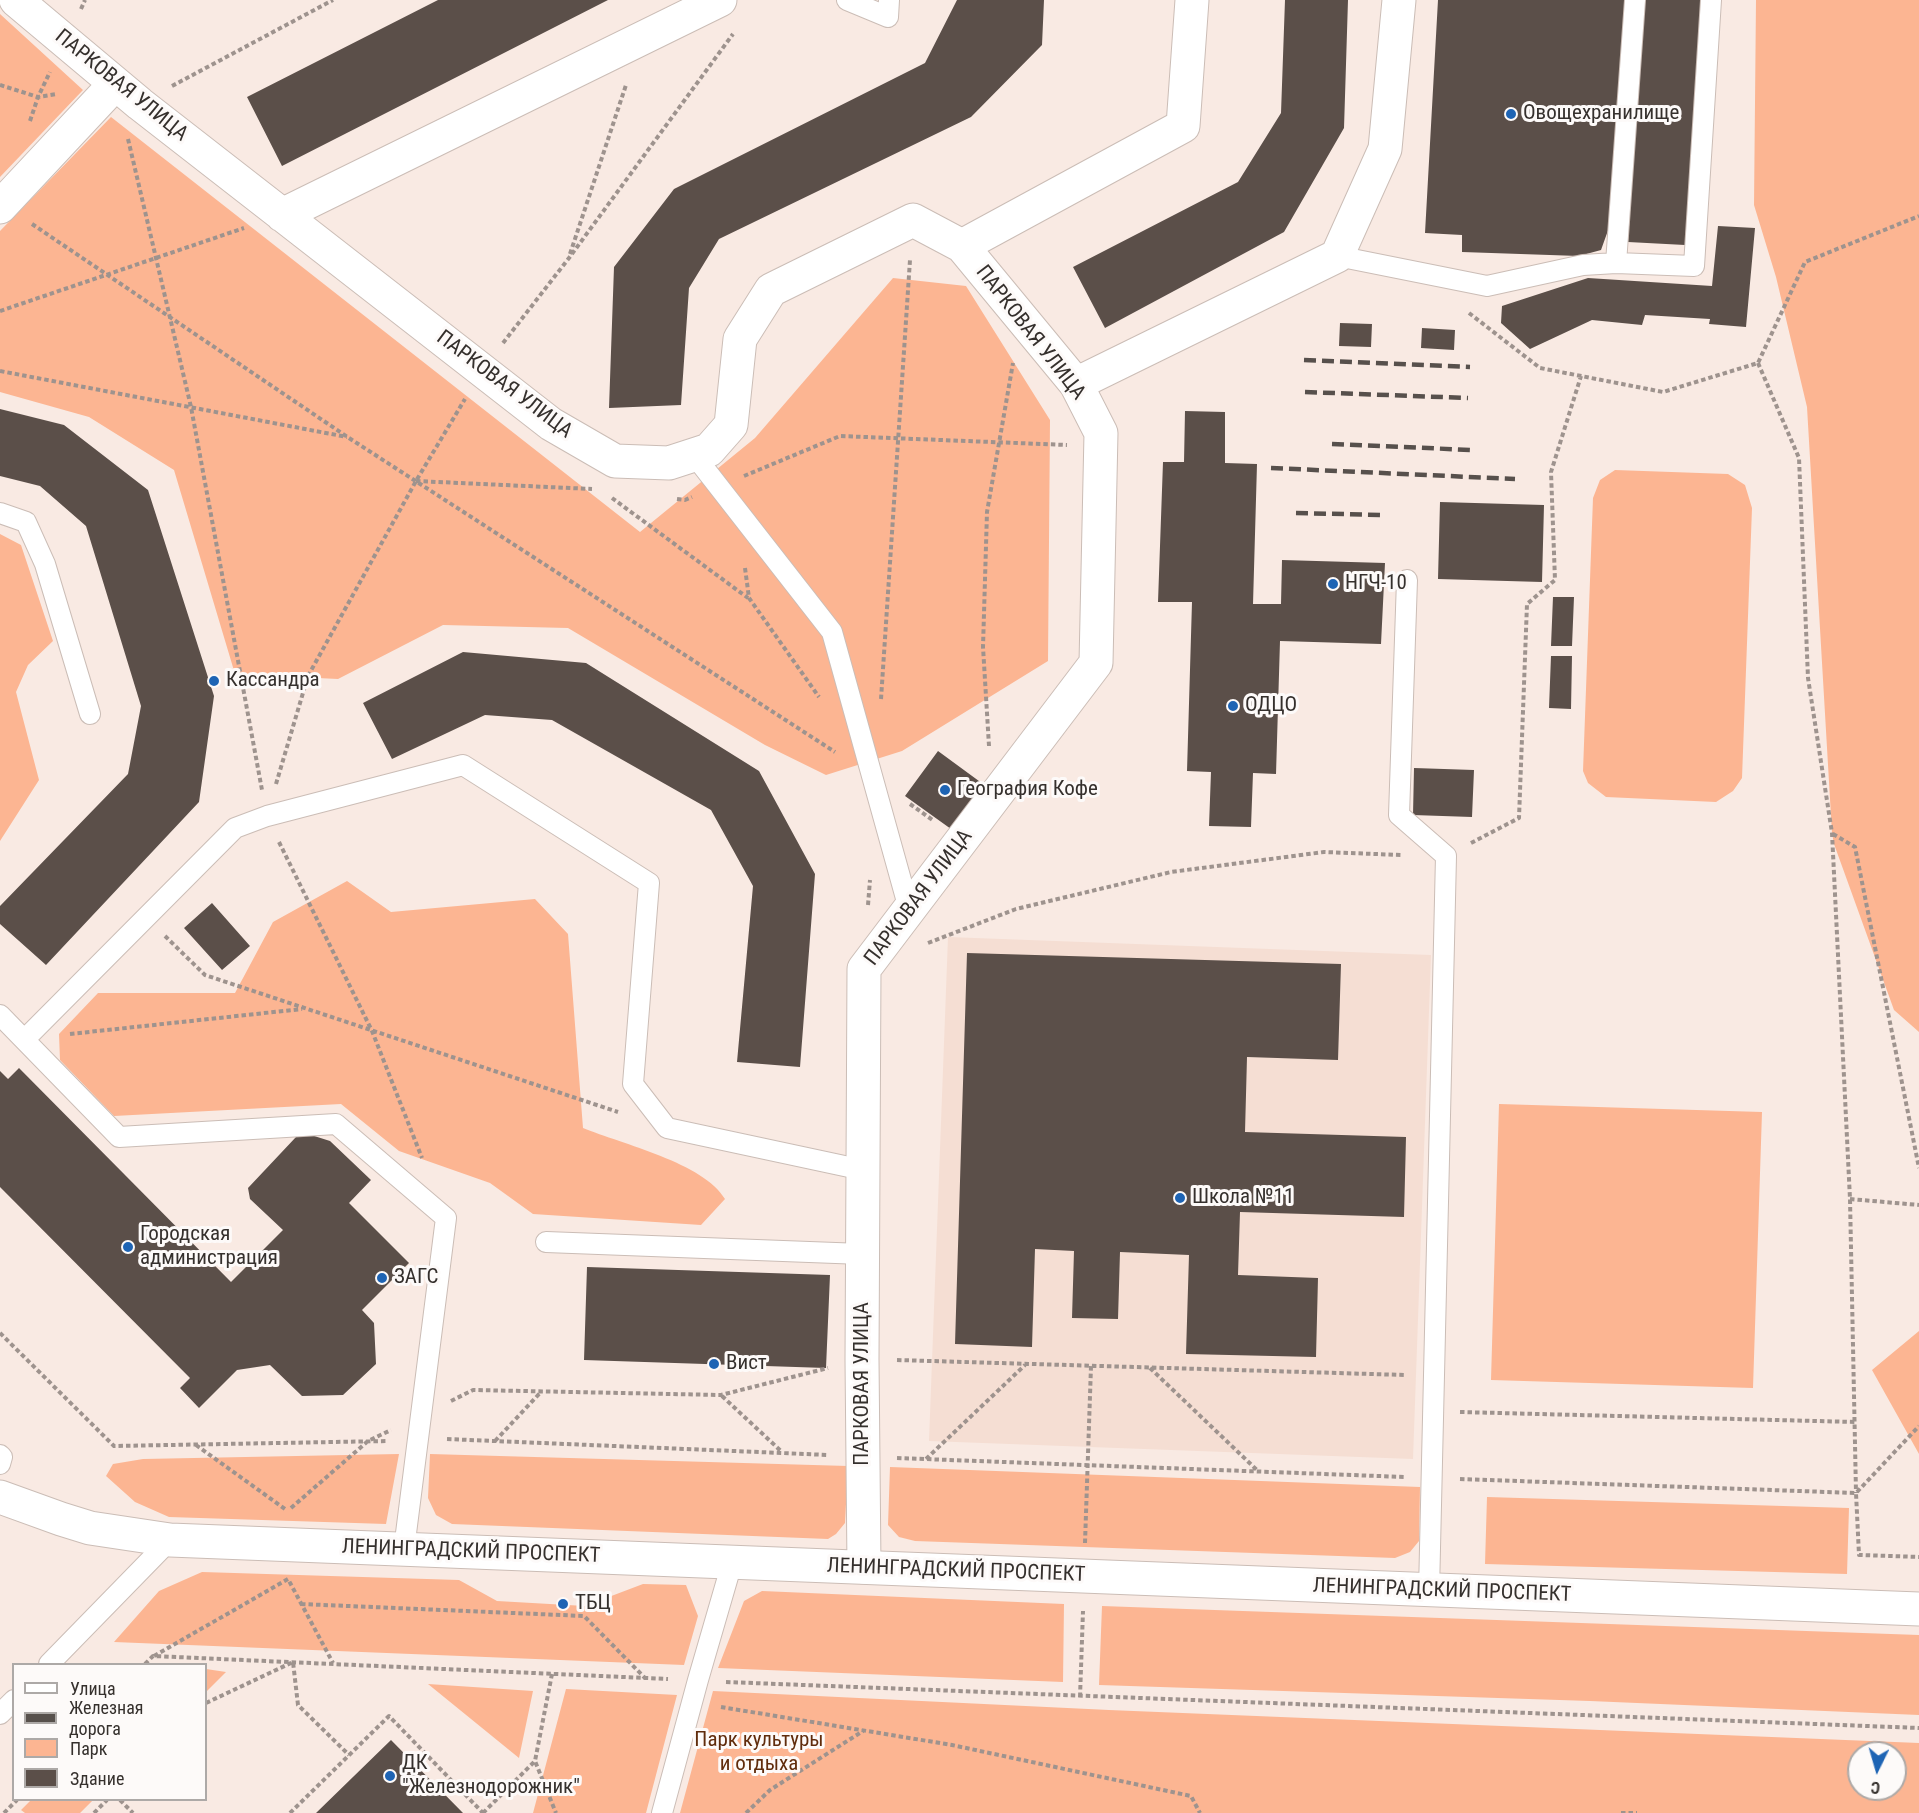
<!DOCTYPE html>
<html>
<head>
<meta charset="utf-8">
<style>
	body { margin:0 }
	#map { position:relative; width:1919px; height:1813px; overflow:hidden; background:#f9eae3; font-family:"Roboto Condensed",sans-serif }
	canvas { display:block }
	.legend { position:absolute; left:12px; top:1663px; width:195px; height:138px; box-sizing:border-box; background:#fdfaf9; border:2px solid #ada9a7; margin:0; padding:8px 10px; list-style:none; font-size:18px; color:#35302d }
	.legend li { display:flex; align-items:center; gap:12px; height:30px }
	.legend b { width:30px; border:2px solid #ada9a7 }
	.north { position:absolute; left:1847px; top:1741px; width:60px; height:60px; box-sizing:border-box; background:#fdfaf9; border:2px solid #ada9a7; border-radius:50%; rotate:185deg; font-size:16px; font-weight:700; line-height:24px; text-align:center; color:#35302d }
	.north::after { content:''; display:block; margin:auto; width:21px; height:27px; background:#1e64b4; clip-path:polygon(50% 0,100% 100%,50% 72%,0 100%) }
</style>
</head>
<body>
<div id="map">
<canvas width="1919" height="1813"></canvas>
<ul class="legend">
<li><b style="height:8px;background:#fff"></b>Улица</li>
<li><b style="height:8px;background:#57504c"></b>Железная дорога</li>
<li><b style="height:16px;background:#fcb592"></b>Парк</li>
<li><b style="height:16px;background:#5b4f49"></b>Здание</li>
</ul>
<div class="north">С</div>
</div>
<script>
const c = document.querySelector('canvas').getContext('2d');
c.lineJoin = 'round';
function fillPath(path, color) {
  c.fillStyle = color;
  c.fill(path, 'evenodd');
}
function trace(path, color, width, dash) {
  c.strokeStyle = color;
  c.lineWidth = width;
  c.lineCap = dash ? 'butt' : 'round';
  c.setLineDash(dash || []);
  c.stroke(path);
}
function drawText(font, color, halo, rows, align = 'center') {
  c.font = font + ' "Roboto Condensed",sans-serif';
  c.lineWidth = 6;
  c.setLineDash([]);
  c.textBaseline = 'middle';
  c.strokeStyle = halo;
  c.fillStyle = color;
  for (const [text, x, y, turn = 0] of rows) {
    c.save();
    c.translate(x, y);
    c.rotate((+turn || 0) * Math.PI / 180);
    c.textAlign = isNaN(turn) ? turn : align;
    if (halo) c.strokeText(text, 0, 0);
    c.fillText(text, 0, 0);
    c.restore();
  }
}
const built = new Path2D(`
	M948,937L1431,955L1413,1459L929,1441Z`);
const green = new Path2D(`
	M1756,0H1919V1032L1894,1010L1834,844L1832,833L1807,407L1776,277L1754,205Z
	M0,14L83,90L0,177Z
	M111,117L640,532L755,438L893,278L966,286L1050,420L1048,661L902,751L826,775L765,745L568,628L443,625L338,679L235,674L174,470L89,417L0,392V231Z
	M1615,470L1728,474L1745,485L1752,508L1742,778L1733,791L1716,802L1606,797L1588,783L1583,771L1593,498L1600,480Z
	M0,534L21,545L53,641L28,665L16,692L39,780L0,841Z
	M347,881L391,912L535,899L568,934L583,1128C622,1144 704,1163 725,1199L701,1225L533,1214L490,1183L399,1151L341,1104L114,1116L60,1060L59,1034L98,993H235L273,922Z
	M1499,1104L1762,1112L1753,1388L1491,1380Z
	M1919,1331V1454L1872,1370Z
	M399,1454L386,1524L169,1517L135,1502L106,1476L113,1464L143,1459Z
	M430,1454L848,1466L845,1523L836,1534L828,1539L452,1524L436,1515L428,1498Z
	M890,1467L1420,1487L1419,1541L1410,1552L1395,1558L915,1541L899,1537L888,1525Z
	M1487,1497L1849,1508L1847,1574L1485,1564Z
	M202,1572L459,1580L497,1601L585,1606L643,1584L686,1585L698,1616L684,1665L114,1642L159,1591Z
	M762,1591L1064,1604L1063,1682L718,1668L744,1601Z
	M1102,1606L1919,1635V1715L1590,1701L1099,1685Z
	M206,1669L226,1672L206,1692Z
	M428,1684L533,1691L519,1758Z
	M566,1689L677,1695L646,1813H533Z
	M713,1691L1109,1710L1919,1743V1813H680ZM1859,1753H1895V1789H1859Z
	M31,1800H93L80,1813H25L21,1810Z`);
const building = new Path2D(`
	M438,0H608L282,166L247,97Z
	M957,0H1044L1042,45L971,117L719,239L689,288L681,405L609,408L614,267L674,189L925,63Z
	M1285,0H1348L1344,128L1284,232L1105,328L1073,267L1238,182L1281,113Z
	M1438,0H1626L1611,222L1601,250L1579,256L1462,252V235L1425,233Z
	M1644,0H1701L1685,245L1628,242Z
	M1718,226L1755,228L1746,327L1709,324L1710,319L1645,315L1642,325L1592,320L1530,349L1501,323L1502,306L1588,278L1712,286Z
	M1340,323L1372,324L1371,347L1339,346Z
	M1422,328L1455,330L1454,350L1421,348Z
	M0,409L64,425L148,490L214,696L199,802L46,965L0,924V906L128,774L141,706L86,526L40,486L0,476Z
	M1185,411L1225,412V463L1257,464L1253,604H1281L1282,560L1385,563L1381,644L1280,641L1276,774L1253,773L1251,827L1209,826L1211,772L1187,771L1192,602H1158L1163,462H1184Z
	M1440,502L1544,505L1542,582L1438,579Z
	M1553,597H1574L1572,646H1551Z
	M463,652L586,663L759,771L815,874L800,1067L737,1062L753,886L711,810L552,720L485,715L392,759L363,703Z
	M1551,656H1572L1571,709L1549,708Z
	M938,751L983,784L951,829L905,796Z
	M1414,768L1474,770L1472,817L1413,815Z
	M212,903L250,946L222,970L184,928Z
	M967,953L1341,964L1338,1060L1247,1057L1245,1132L1406,1137L1404,1217L1240,1212L1238,1275L1318,1278L1316,1357L1186,1354L1189,1255L1120,1252L1118,1319L1072,1318L1074,1251L1035,1249L1032,1347L955,1344Z
	M19,1068L231,1282L283,1230L250,1199L248,1188L296,1137L311,1135L330,1141L371,1180L349,1203L409,1263L362,1310L374,1323L376,1364L343,1395L302,1396L270,1365L237,1370L199,1408L180,1388L190,1378L0,1187V1071L8,1079Z
	M587,1267L830,1275L826,1368L584,1360Z
	M391,1740L463,1813H316Z`);
const path = new Path2D(`
	M81,9L85,0
	M0,85L38,97L57,94
	M172,86L333,0
	M30,121L38,97L50,72
	M128,139L191,407L262,790
	M32,224L349,438L835,752
	M570,254L626,85
	M0,311L244,228
	M1469,313L1540,368L1663,392L1758,363L1805,262L1919,216
	M503,343L569,258L733,34
	M1758,363L1799,458L1808,678L1832,833L1850,1199L1856,1493
	M0,371L347,437
	M744,476L840,436L1067,445
	M416,481L592,489
	M612,498L748,598
	M677,499L685,500L692,497
	M745,568L749,598L819,697
	M881,699L910,260
	M989,746L983,647L987,512L1013,363
	M276,784L308,676L416,481L465,399
	M910,804L934,821
	M1833,834L1855,847L1919,1168
	M279,842L372,1031L422,1158
	M1471,843L1519,818L1527,604L1555,580L1551,472L1581,376
	M868,905L870,880
	M165,936L205,975L618,1112
	M928,943L1016,909L1171,872L1324,852L1401,855
	M70,1034L302,1009
	M1850,1199L1919,1205
	M0,1333L114,1446L388,1441
	M897,1360L1405,1375
	M1150,1368L1259,1472
	M722,1396L782,1452
	M451,1401L473,1390L721,1395L828,1368
	M1460,1412L1855,1422
	M447,1439L829,1455
	M495,1441L541,1392
	M196,1445L285,1509
	M897,1458L1405,1477
	M926,1459L1025,1365
	M1460,1479L1856,1493L1859,1555L1919,1557
	M1857,1492L1919,1426
	M291,1508L368,1441L391,1430
	M1085,1543L1091,1366
	M301,1604L584,1616L645,1678
	M154,1656L288,1579L333,1663
	M145,1664L153,1656L668,1679
	M552,1674L535,1761L556,1813
	M726,1682L1919,1728
	M1080,1697L1083,1611
	M206,1703L293,1662L298,1705L349,1755
	M721,1707L952,1745L1191,1796L1200,1813
	M120,1800L133,1813
	M4,1813L17,1800
	M94,1813L107,1800
	M290,1813L389,1716L483,1813
	M483,1813L535,1761
	M746,1813L770,1790L863,1731
	M1621,1813H1637`);
const service = new Path2D(`
	M847,0L888,17L889,0
	M1337,256L1487,286L1583,265L1616,263L1694,266L1711,0
	M1616,263L1635,0
	M694,455L832,632L909,909
	M0,513L26,522L45,564L90,714
	M1407,580L1399,815L1446,856L1429,1591
	M0,1015L119,1137L336,1124L446,1218L404,1549
	M25,1039L235,828L267,816L463,765L649,883L633,1084L667,1128L863,1170
	M546,1242L862,1254
	M0,1455L2,1457L0,1464
	M49,1664L170,1540
	M0,1714L14,1700
	M662,1813L698,1680L732,1563`);
const minor = new Path2D(`
	M16,0L140,104L551,424L615,461L669,463L709,450L731,425L740,339L771,290L913,220L962,246
	M0,207L115,84
	M282,215L720,0
	M1076,384L1337,256L1385,149L1399,0
	M864,1567L862,1359L864,969L1096,663L1101,433L1076,384L962,246L1183,126L1192,0`);
const tertiary = new Path2D(`
	M0,1497L61,1519L90,1528L170,1540L1919,1609`);
const rail = new Path2D(`
	M1304,360L1470,367
	M1305,392L1468,398
	M1332,444L1472,450
	M1271,468L1515,479
	M1296,513L1383,515`);
const markers = [
	[1511,114,6,"#1e64b4"],
	[1333,584,6,"#1e64b4"],
	[214,681,6,"#1e64b4"],
	[1233,706,6,"#1e64b4"],
	[945,790,6,"#1e64b4"],
	[1180,1198,6,"#1e64b4"],
	[128,1247,6,"#1e64b4"],
	[382,1278,6,"#1e64b4"],
	[714,1364,6,"#1e64b4"],
	[563,1604,6,"#1e64b4"],
	[390,1776,6,"#1e64b4"]
];
const streetNames = [
	["ПАРКОВАЯ УЛИЦА",121,86,39],
	["ПАРКОВАЯ УЛИЦА",1030,333,52],
	["ПАРКОВАЯ УЛИЦА",504,385,37],
	["ПАРКОВАЯ УЛИЦА",919,898,-53],
	["ПАРКОВАЯ УЛИЦА",863,1384,-90],
	["ЛЕНИНГРАДСКИЙ ПРОСПЕКТ",471,1552,2],
	["ЛЕНИНГРАДСКИЙ ПРОСПЕКТ",956,1571,2],
	["ЛЕНИНГРАДСКИЙ ПРОСПЕКТ",1442,1591,2]
];
const poiNames = [
	["Овощехранилище",1523,114],
	["НГЧ-10",1345,584],
	["Кассандра",226,681],
	["ОДЦО",1245,706],
	["География Кофе",957,790],
	["Школа №11",1192,1198],
	["Городская",140,1235],
	["администрация",140,1259],
	["ЗАГС",394,1278],
	["Вист",726,1364],
	["ТБЦ",575,1604],
	["ДК",402,1764],
	["\"Железнодорожник\"",402,1788]
];
const parkNames = [
	["Парк культуры",759,1741],
	["и отдыха",759,1765]
];
fillPath(built, '#f5ded3');
fillPath(green, '#fcb592');
fillPath(building, '#5b4f49');
trace(service, '#cbbdb6', 22);
trace(minor, '#cbbdb6', 35);
trace(tertiary, '#cbbdb6', 35);
trace(path, '#9e938e', 4, [4.5, 3]);
trace(service, '#fff', 20);
trace(minor, '#fff', 33);
trace(tertiary, '#fff', 33);
trace(rail, '#57504c', 4.5, [12, 6]);
for (const [x, y, r, color] of markers) {
  const dot = new Path2D();
  dot.arc(x, y, r, 0, 2 * Math.PI);
  c.fillStyle = color;
  c.fill(dot);
  trace(dot, '#fdfaf9', 2);
}
drawText('21px', '#35302d', '#fdfaf9', streetNames);
drawText('21px', '#35302d', '#fdfaf9', poiNames, 'left');
drawText('21px', '#602c0c', '#fdfaf9', parkNames);
</script>
</body>
</html>
